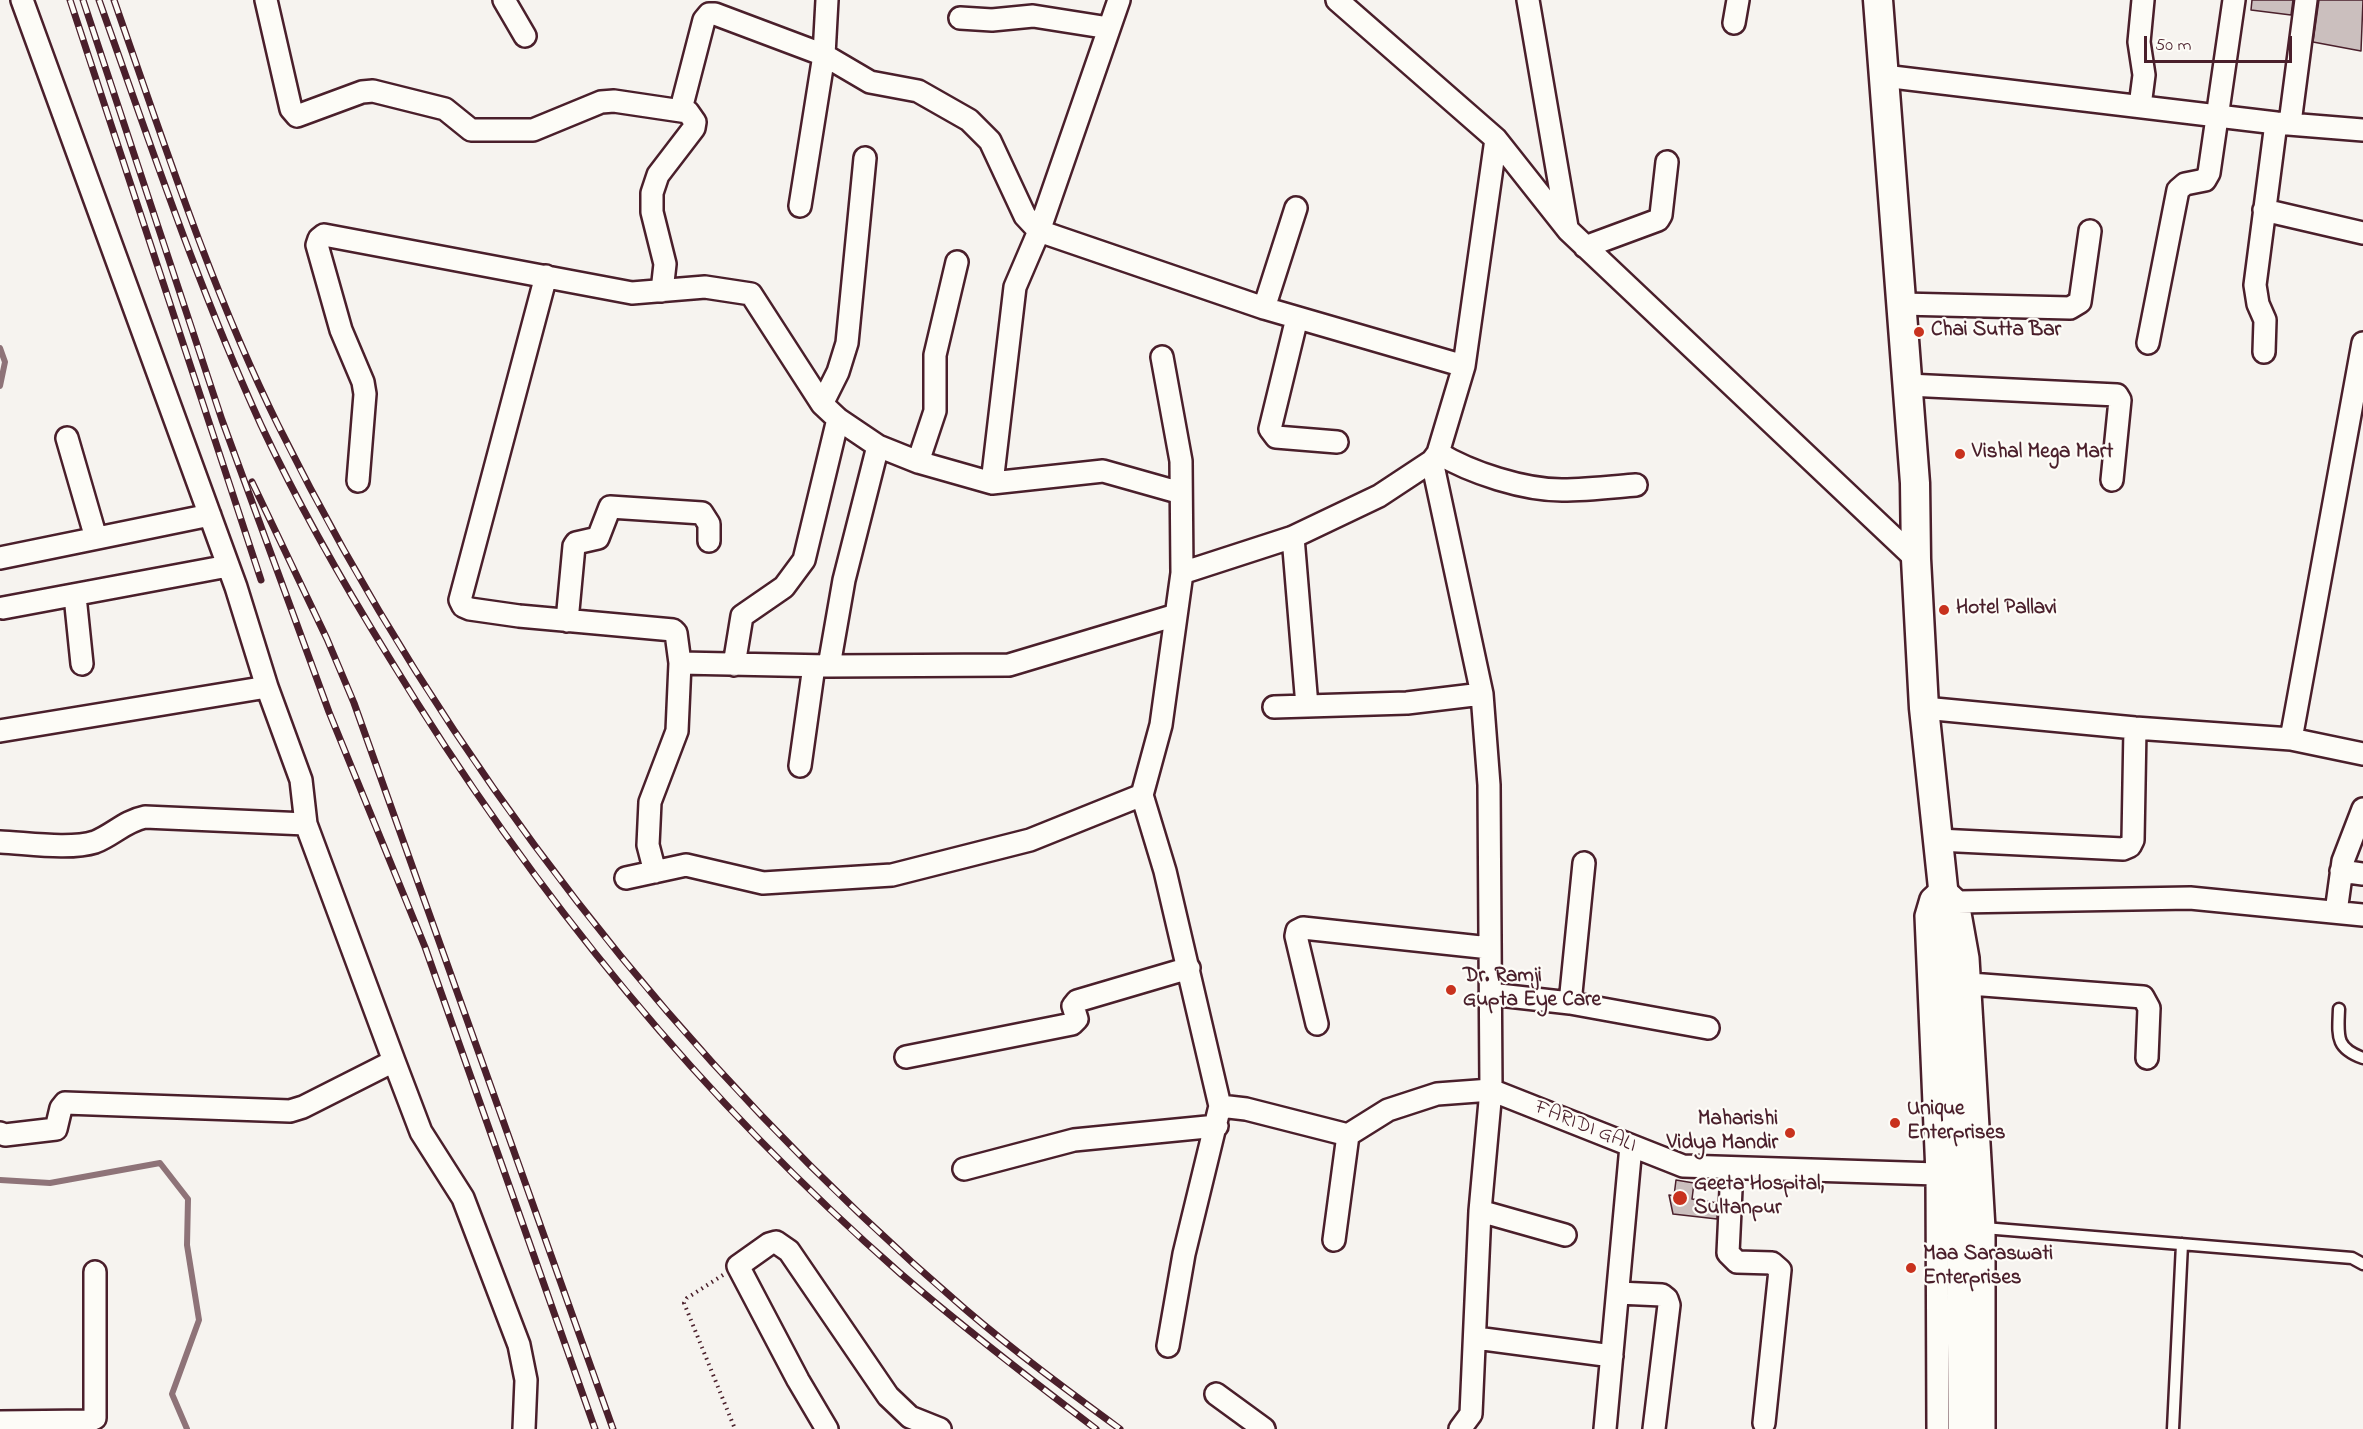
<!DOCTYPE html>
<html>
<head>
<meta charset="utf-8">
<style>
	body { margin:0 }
	#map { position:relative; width:2363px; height:1429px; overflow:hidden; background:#f6f3ef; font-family:"Indie Flower",sans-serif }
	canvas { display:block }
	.scale { position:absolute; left:2144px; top:36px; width:148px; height:27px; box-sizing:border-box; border:3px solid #4a1f2b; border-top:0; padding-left:8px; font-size:18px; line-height:21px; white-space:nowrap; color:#4a1f2b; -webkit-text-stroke:4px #fdfcf7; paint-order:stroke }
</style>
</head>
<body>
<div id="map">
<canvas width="2363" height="1429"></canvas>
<div class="scale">50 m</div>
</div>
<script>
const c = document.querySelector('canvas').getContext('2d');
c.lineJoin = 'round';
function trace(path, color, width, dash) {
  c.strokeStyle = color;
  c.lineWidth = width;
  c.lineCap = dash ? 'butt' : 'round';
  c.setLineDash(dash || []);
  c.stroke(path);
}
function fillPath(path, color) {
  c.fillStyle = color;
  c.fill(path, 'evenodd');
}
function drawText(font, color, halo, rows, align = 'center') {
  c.font = font + ' "Indie Flower",sans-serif';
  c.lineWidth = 4.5;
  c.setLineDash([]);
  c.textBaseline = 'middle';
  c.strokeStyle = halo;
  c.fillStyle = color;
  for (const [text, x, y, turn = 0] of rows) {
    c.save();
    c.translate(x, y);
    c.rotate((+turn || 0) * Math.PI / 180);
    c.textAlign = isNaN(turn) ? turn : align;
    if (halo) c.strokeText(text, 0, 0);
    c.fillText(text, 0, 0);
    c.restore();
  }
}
const stream = new Path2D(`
	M0,348L5,362L0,386
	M0,1180L50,1183L160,1163L188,1199L187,1245L199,1320L172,1394L187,1429`);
const building = new Path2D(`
	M2252,0H2293L2291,15L2251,10Z
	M2319,0H2363L2361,51L2313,42Z
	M1676,1180L1694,1183L1692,1199L1718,1203L1717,1219L1673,1214L1669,1195L1674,1196Z`);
const path = new Path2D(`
	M723,1275L687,1298L684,1303L735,1429`);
const lane = new Path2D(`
	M2339,1009C2338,1036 2335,1048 2363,1058
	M1984,1228L2352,1258L2363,1264
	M2173,1429L2182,1244`);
const street = new Path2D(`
	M22,0L236,587L267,687L301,780L306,824L394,1061L421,1132L463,1198L519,1345L526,1380L524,1429
	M266,0L291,109L297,116L362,92L373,91L445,109L471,130H533L601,102L614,101L688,112L695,122L694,128L658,175L652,193V212L665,264L662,291
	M504,0L525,36
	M1337,0L1496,139L1568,230L1916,559
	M1528,0L1567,227
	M960,18L992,20L1033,16L1109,28
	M1734,23L1738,0
	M1884,76L2276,123L2363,130
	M2140,106L2144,75L2139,42L2143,0
	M681,109L704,20L709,14H715L824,55L870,82L918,91L969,120L990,141L1025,216L1039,231L1264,308L1464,366
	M2290,123L2306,0
	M800,206L824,55L827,0
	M2264,210L2363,233
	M1585,247L1658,220L1661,215L1667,162
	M546,276L460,600L463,606L470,609L519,616L673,630L676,633L680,663L677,731L650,802L648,845L655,872
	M1901,304L2070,308L2080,302L2090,231
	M1264,308L1296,208
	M1297,318L1270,429L1276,437L1337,442
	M2148,343L2178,190L2185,184L2205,180L2209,173L2234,0
	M2264,352L2265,320L2258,304L2255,285L2276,123
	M1908,385L2117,395L2120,400L2112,480
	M822,404L838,372L847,343L865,158
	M67,438L96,538
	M1438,453C1471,473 1524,490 1562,490C1587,490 1612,487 1636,485
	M1432,461L1482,694L1489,785L1491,1090L1480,1211L1471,1414L1460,1429
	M918,462L935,411V355L957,262
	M358,481L365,394L363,382L341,330L317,245L319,239L324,235L632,293L705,287L751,294L822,404L838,419L878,446L918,462L992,483L1103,471L1181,493
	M992,483L1015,287L1039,231L1119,0
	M1293,537L1307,706
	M0,558L210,515
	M1182,573L1293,537L1379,496L1432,461L1438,453L1464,366L1496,139
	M75,596L82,664
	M3,608L228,566
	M567,621L574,546L576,543L598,538L610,507L702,513L709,524V541
	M680,663L829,666L1009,665L1176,615
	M734,665L742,616L784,587L804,560L838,419
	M829,666L844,580L878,446
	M1274,707L1407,703L1482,694
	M1924,708L2135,728L2291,739L2363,754
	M0,731L267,687
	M2291,739L2363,343
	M800,766L814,666
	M1142,795L1165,871L1220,1106L1184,1254L1168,1346
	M1938,840L2123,849L2130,846L2133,840L2135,728
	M0,842C26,843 70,850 95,842C113,835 125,821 145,817L306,824
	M2341,871L2363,874
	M626,878L686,865L763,883L892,875L1030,840L1142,795L1161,725L1182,573L1181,461L1162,357
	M1958,902L2190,898L2363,915
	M2336,912L2343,861L2363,809
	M1970,984L2143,997L2149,1008L2147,1058
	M1490,994L1570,1003L1708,1028
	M1570,1003L1584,863
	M1317,1024L1296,936L1297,931L1303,928L1490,948
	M906,1057L1072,1024L1077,1019L1073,1006L1077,1001L1189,968
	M1220,1106L1246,1109L1348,1135
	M0,1133L5,1135L56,1129L61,1108L65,1103L290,1111L303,1107L394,1061
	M1732,1168L1728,1253L1737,1262L1772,1263L1780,1270L1764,1423
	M964,1169L1074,1140L1217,1126
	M1480,1211L1565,1235
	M1334,1240L1348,1135L1388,1110L1437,1094L1491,1090L1683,1166L1937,1174
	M1618,1293L1662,1295L1667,1299L1669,1305L1654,1429
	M1476,1338L1612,1356
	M1216,1394L1264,1429
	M0,1422L89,1421L95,1418V1272
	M827,1429L798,1380L738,1266L769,1244L776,1242L789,1251L888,1396L910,1417L940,1429
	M1605,1429L1631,1146
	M1938,1429L1937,1174L1926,916L1931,899L1943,888L1958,902L1968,958L1984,1228V1429`);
const secondary = new Path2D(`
	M1878,0L1915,483L1916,559L1924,708L1943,888L1960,1168L1963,1429`);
const rail = new Path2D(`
	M70,0L261,580
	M83,0L222,420L329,712L425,947L595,1429
	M99,0C150,143 198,287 261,425C299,506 343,583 390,659C529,888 699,1097 901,1274C964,1328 1030,1379 1096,1429
	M114,0C164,143 211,289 278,425C445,762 679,1063 965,1309C1014,1351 1067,1390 1120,1429
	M252,482L327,639L354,703L613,1429`);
const markers = [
	[1919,332,6,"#c8321e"],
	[1960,454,6,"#c8321e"],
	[1944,610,6,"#c8321e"],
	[1451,990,6,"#c8321e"],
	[1895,1123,6,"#c8321e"],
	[1790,1133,6,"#c8321e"],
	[1680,1198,8,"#c8321e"],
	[1911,1268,6,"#c8321e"]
];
const poiNames = [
	["Chai Sutta Bar",1931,332],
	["Vishal Mega Mart",1972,454],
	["Hotel Pallavi",1956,610],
	["Dr. Ramji",1463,978],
	["Gupta Eye Care",1463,1002],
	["Unique",1907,1111],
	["Enterprises",1907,1135],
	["Maharishi",1778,1121,"right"],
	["Vidya Mandir",1778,1145,"right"],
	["Geeta Hospital,",1694,1186],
	["Sultanpur",1694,1210],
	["Maa Saraswati",1923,1256],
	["Enterprises",1923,1280]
];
const streetNames = [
	["FARIDI GALI",1585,1128,22]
];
trace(stream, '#8e7378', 6);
fillPath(building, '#cbbfbe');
trace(building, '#4a1f2b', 1.5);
trace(lane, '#4a1f2b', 15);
trace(street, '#4a1f2b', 26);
trace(secondary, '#4a1f2b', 33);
trace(path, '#4a1f2b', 4, [1.5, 4.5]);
trace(lane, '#fdfcf7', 10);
trace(street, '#fdfcf7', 21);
trace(secondary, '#fdfcf7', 28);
trace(rail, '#4a1f2b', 7);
trace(rail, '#fdfcf7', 4.5, [14]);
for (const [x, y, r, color] of markers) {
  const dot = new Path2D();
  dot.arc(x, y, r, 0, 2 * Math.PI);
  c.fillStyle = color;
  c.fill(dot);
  trace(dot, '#fdfcf7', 2);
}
drawText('bold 21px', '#4a1f2b', '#fdfcf7', poiNames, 'left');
drawText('21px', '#4a1f2b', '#fdfcf7', streetNames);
</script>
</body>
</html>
